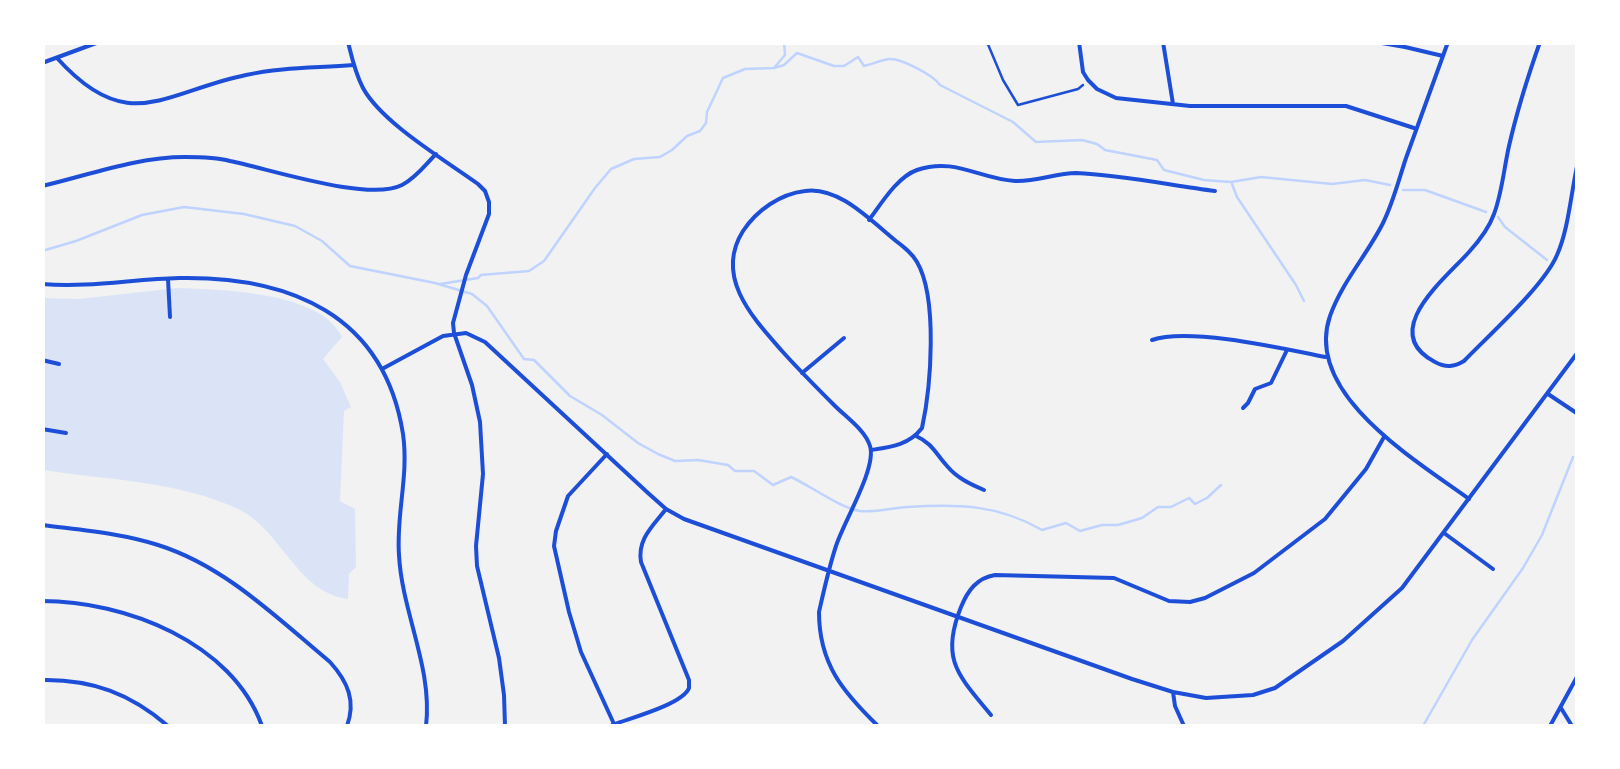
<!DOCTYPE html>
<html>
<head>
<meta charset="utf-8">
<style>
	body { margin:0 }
	#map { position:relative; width:1620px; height:769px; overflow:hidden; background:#f2f2f2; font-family:Bitter,serif }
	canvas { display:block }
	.frame { position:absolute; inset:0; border:45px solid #fff; pointer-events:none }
</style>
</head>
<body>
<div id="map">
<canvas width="1620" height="769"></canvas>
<div class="frame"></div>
</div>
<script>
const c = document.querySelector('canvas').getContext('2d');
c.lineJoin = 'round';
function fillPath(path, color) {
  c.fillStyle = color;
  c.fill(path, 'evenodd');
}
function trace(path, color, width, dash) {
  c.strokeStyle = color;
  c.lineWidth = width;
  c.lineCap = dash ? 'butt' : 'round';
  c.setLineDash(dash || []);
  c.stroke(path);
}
const green = new Path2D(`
	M178,288C222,290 320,291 342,337L323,359L340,382L351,407L344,411L340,501L355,509L356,567L349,574L348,599C297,593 281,529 238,509C178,481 107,480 43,470L42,298L78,299Z`);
const stream = new Path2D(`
	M774,68L784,65L797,53L834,66H844L858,57L864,66C873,64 881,60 889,59C901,58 933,75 940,85L1013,122L1036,142L1082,140L1097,144L1105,150L1157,160L1164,170L1204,180L1231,182L1261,177L1332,184L1365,180L1390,185
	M1232,184L1237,197L1296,285L1304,301
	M1403,190H1425L1486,212
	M1498,217L1505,227L1547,260
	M42,251L76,241L142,215L184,207L244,214L295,226L322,241L350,266L435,283L472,294L487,306L524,359L534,360L570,396L602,415L638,443L658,454L675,461L698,460L728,465L735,471H754L773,485L791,477C811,486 840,508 860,511C874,513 892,508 907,507C957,504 997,504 1042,530L1066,523L1080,531L1102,525H1118L1142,518L1158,507H1171L1189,498L1195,504L1207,498L1221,485
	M440,284L478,278L481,275L529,271L544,261L595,188L611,169L634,159L660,157L672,150L687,136L700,131L706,123L707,112L723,78L745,69L774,68L785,55L784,42
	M1423,726L1472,640L1523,568L1542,535L1573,457`);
const path = new Path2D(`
	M987,42L1003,80L1018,105L1078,89L1083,85`);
const minor = new Path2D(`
	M348,42C352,58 355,73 363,88C382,123 445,160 478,184L485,191L489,202V214L466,275L453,323L454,333L472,385L480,422L483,474L476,546L477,566L499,658L504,695L505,726
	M1079,42L1083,72L1088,80L1097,89L1116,98L1190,106H1346L1414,128
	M1163,42L1173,104
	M1376,42L1405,47L1443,56
	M1448,42C1434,81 1420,119 1406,158C1399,179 1393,203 1383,223C1367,255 1342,282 1330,316C1303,394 1417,461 1469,499
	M1540,42C1528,76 1517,111 1509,146C1504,168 1502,193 1494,214C1489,228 1479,241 1469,252C1446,278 1377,332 1435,362C1446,368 1454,367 1464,361C1489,335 1544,286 1557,255C1569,228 1571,191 1578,162
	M57,58C128,137 164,92 246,75C281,67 318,68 353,65
	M42,63L99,42
	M42,186C89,175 137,157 185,157C200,157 215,157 230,161C270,169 368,202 402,185C416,178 426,164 436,154
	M869,220C881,204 897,177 917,170C955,157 979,179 1015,181C1036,182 1056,173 1076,173C1122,175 1169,185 1215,191
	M168,279L170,317
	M42,284C89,288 133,279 179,278C289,276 384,314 403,434C409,476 396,514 399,555C402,613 433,668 426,726
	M1152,340C1189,327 1285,349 1325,357
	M42,360L59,364
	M382,369L443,336L466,333L485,342L648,493L666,509L684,519L1132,679L1173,692L1206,698L1253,695L1275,688L1343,641L1402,588L1578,352
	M802,373L844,338
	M1548,394L1578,414
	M1243,408L1248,403L1255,389L1271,383L1287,350
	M42,429L66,433
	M916,436C932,443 936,454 947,466C957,478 970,484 984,490
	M871,450C891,447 909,445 922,428C931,387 938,298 917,262C912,253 904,247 896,241C871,221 839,186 805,191C780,194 757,210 743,231C714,277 753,318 782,351C799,370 817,388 835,406C846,417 865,430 870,446C877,468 843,523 836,546C829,567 824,590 819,612C819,664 843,692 878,726
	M607,454L568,496L556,531L554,546L569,612L581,652L614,724L611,726
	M42,525C80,530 121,533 158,545C225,566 277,618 330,662C348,682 356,701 347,726
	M1444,533L1493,569
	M42,601C125,601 232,642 262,726
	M42,680C92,679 131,694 168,726
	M1173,692L1175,706L1184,726
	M1561,708L1572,726
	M991,715C958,675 940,659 961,607C968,590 977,578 995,575L1114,578L1169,601L1190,602L1205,598L1254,573L1325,519L1366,469L1384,437
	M615,724C631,718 683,704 689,688C689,686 689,683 689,680L641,562C637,539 653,526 666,509
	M1550,726L1578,675`);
fillPath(green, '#dbe4f7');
trace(stream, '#bfd3fe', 2.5);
trace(path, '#1d4ed8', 2.5);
trace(minor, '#1d4ed8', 4);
</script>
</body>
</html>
